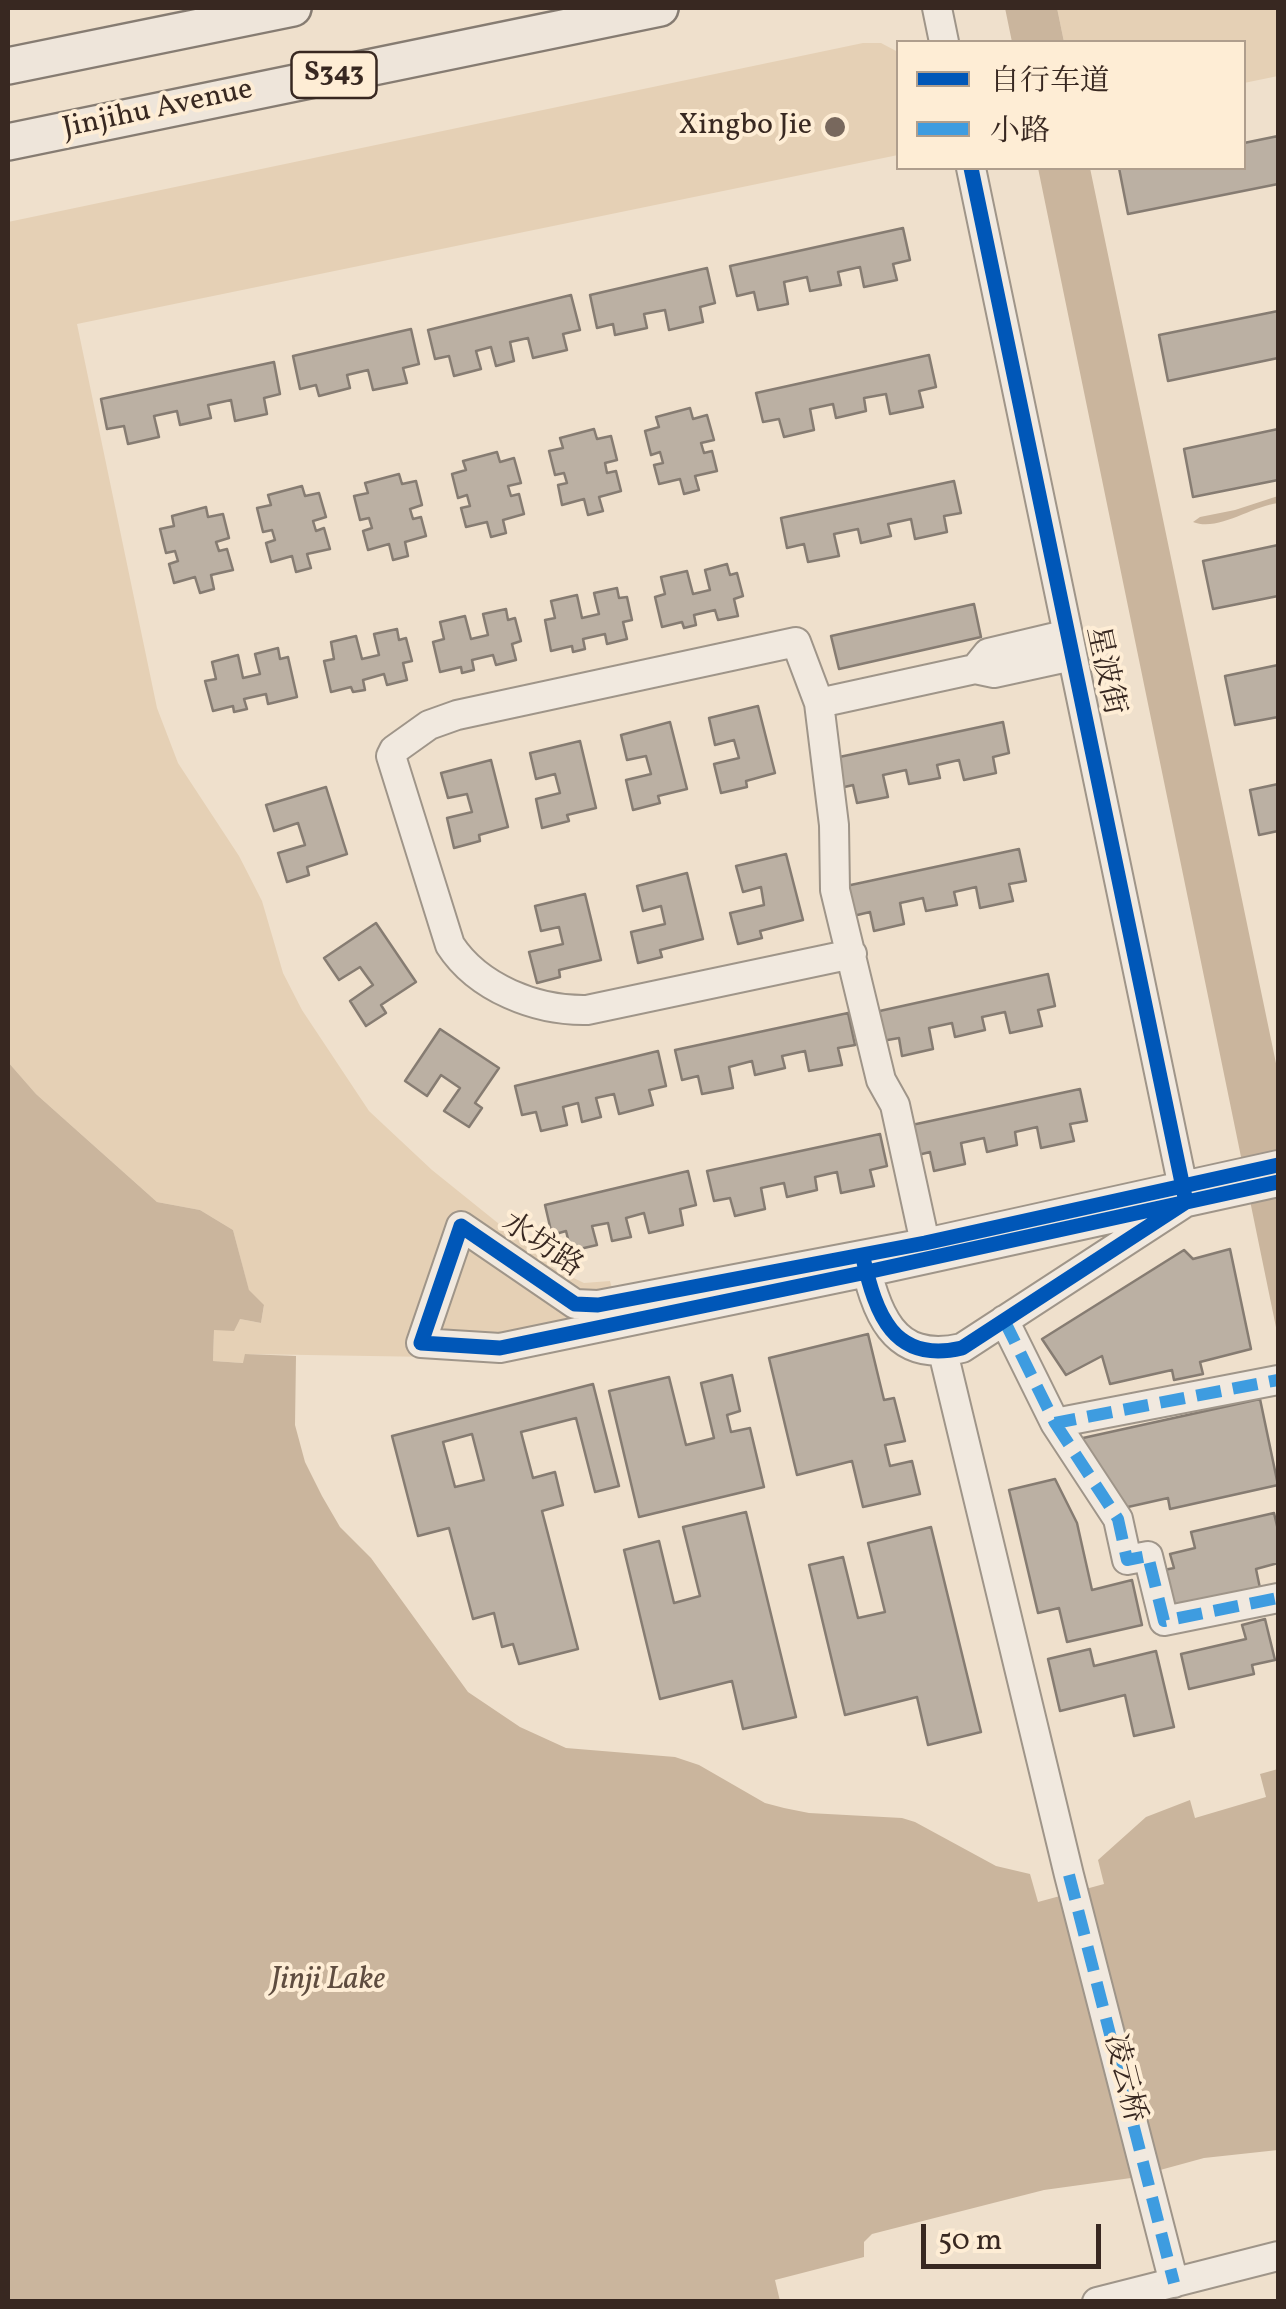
<!DOCTYPE html>
<html>
<head>
<meta charset="utf-8">
<style>
	body { margin:0 }
	#map { position:relative; width:1286px; height:2309px; overflow:hidden; background:#efe0cc; font-family:Vollkorn,"Noto Serif SC",serif }
	canvas { display:block }
	.frame { position:absolute; inset:0; border:10px solid #382821; pointer-events:none }
	.legend { position:absolute; left:896px; top:40px; width:350px; height:130px; box-sizing:border-box; background:#feedd5; border:2px solid #af9e8d; margin:0; padding:12px 18px; list-style:none; font-size:30px; color:#382821 }
	.legend li { display:flex; align-items:center; gap:20px; height:50px }
	.legend b { width:50px; border:2px solid #af9e8d }
	.scale { position:absolute; left:921px; top:2224px; width:180px; height:45px; box-sizing:border-box; border:5px solid #382821; border-top:0; padding-left:12px; font-size:30px; line-height:35px; white-space:nowrap; color:#382821; -webkit-text-stroke:8px #feedd5; paint-order:stroke }
</style>
</head>
<body>
<div id="map">
<canvas width="1286" height="2309"></canvas>
<div class="frame"></div>
<ul class="legend">
<li><b style="height:12px;background:#0057b8"></b>自行车道</li>
<li><b style="height:12px;background:#3e9ce0"></b>小路</li>
</ul>
<div class="scale">50 m</div>
</div>
<script>
const c = document.querySelector('canvas').getContext('2d');
c.lineJoin = 'round';
function fillPath(path, color) {
  c.fillStyle = color;
  c.fill(path, 'evenodd');
}
function trace(path, color, width, dash) {
  c.strokeStyle = color;
  c.lineWidth = width;
  c.lineCap = dash ? 'butt' : 'round';
  c.setLineDash(dash || []);
  c.stroke(path);
}
function drawText(font, color, halo, rows, align = 'center') {
  c.font = font + ' Vollkorn,"Noto Serif SC",serif';
  c.lineWidth = 8;
  c.setLineDash([]);
  c.textBaseline = 'middle';
  c.strokeStyle = halo;
  c.fillStyle = color;
  for (const [text, x, y, turn = 0] of rows) {
    c.save();
    c.translate(x, y);
    c.rotate((+turn || 0) * Math.PI / 180);
    c.textAlign = isNaN(turn) ? turn : align;
    if (halo) c.strokeText(text, 0, 0);
    c.fillText(text, 0, 0);
    c.restore();
  }
}
const green = new Path2D(`
	M1057,8H1278V76L1244,83V42H1064Z
	M863,43H881L898,52V155L77,324L157,708L178,763L239,856L262,901L283,973L302,1010L369,1111L432,1170L555,1269L584,1283L610,1281L624,1332L494,1358L246,1354L244,1363L213,1361L214,1329L240,1319L261,1323L264,1306L249,1291L233,1230L200,1210L157,1202L36,1094L8,1062V222Z`);
const water = new Path2D(`
	M1005,8H1057L1064,42H1012Z
	M1038,168H1090L1278,1073V1337Z
	M1278,496V503C1252,506 1218,532 1193,522L1200,517L1235,510Z
	M8,1062L36,1094L157,1202L200,1210L233,1230L249,1290L264,1305L261,1323L240,1319L234,1331L214,1330L213,1361L243,1363L245,1354L296,1356L295,1425L305,1462L322,1496L340,1527L371,1558L468,1692L520,1727L566,1748L675,1757L699,1765L765,1803L784,1808L809,1813L902,1818L915,1822L996,1866L1030,1874L1038,1902L1104,1884L1098,1860L1146,1817L1190,1800L1195,1818L1266,1797L1260,1774L1278,1769V2150L1204,2158L1131,2178L1044,2190L872,2234L864,2242V2257L775,2280L780,2301H8Z`);
const building = new Path2D(`
	M1278,136V184L1128,214L1119,168H1244V143Z
	M903,228L910,260L893,264L897,280L864,287L860,267L838,272L841,285L810,291L807,277L784,282L788,304L758,310L754,292L737,296L730,266Z
	M707,268L715,303L700,307L703,322L669,330L665,310L644,314L647,328L615,335L613,324L597,328L590,295Z
	M571,295L580,330L563,334L567,350L533,358L528,338L510,342L514,361L496,366L491,347L476,351L481,369L454,376L449,356L435,359L428,330Z
	M1278,311V358L1168,381L1159,335Z
	M411,329L419,364L403,368L407,383L373,390L368,370L347,375L350,388L319,396L316,385L300,389L293,356Z
	M929,355L936,387L919,391L923,407L890,414L886,394L864,398L866,411L836,418L833,404L810,409L814,430L784,437L779,419L763,422L756,393Z
	M274,362L280,394L264,398L267,414L235,421L231,400L208,405L211,418L180,425L177,411L154,416L159,437L128,444L124,426L107,429L101,399Z
	M690,408L693,419L707,415L714,440L701,443L704,453L712,451L717,471L695,476L699,490L684,494L680,479L659,484L654,465L663,463L660,452L651,455L645,431L659,427L656,417Z
	M594,429L597,439L611,436L617,460L605,463L607,473L616,471L621,491L599,497L603,511L588,515L584,499L562,505L558,485L567,483L564,473L555,475L549,451L563,448L560,438Z
	M1278,429V480L1193,497L1184,449Z
	M497,452L500,462L514,458L521,483L508,486L511,496L519,494L524,514L503,520L506,533L491,537L487,522L466,527L461,508L470,506L467,495L458,498L452,474L466,470L463,461Z
	M399,474L402,484L416,481L422,505L410,509L413,519L421,517L426,536L405,542L408,556L393,560L389,544L368,550L363,531L372,528L369,518L360,520L354,496L368,493L365,483Z
	M954,481L961,513L944,516L947,532L915,539L911,519L888,524L891,536L861,543L858,529L834,534L839,556L808,562L804,544L787,548L781,518Z
	M302,486L305,496L319,493L326,517L313,521L316,531L324,528L330,549L307,554L311,568L296,572L292,556L271,562L266,543L275,540L272,530L263,532L257,508L271,505L268,495Z
	M206,507L208,517L223,514L229,538L216,542L219,551L227,549L233,570L211,575L214,589L200,593L195,577L174,583L169,564L178,561L175,551L166,553L160,529L174,526L172,516Z
	M1278,545V596L1213,609L1203,561Z
	M727,564L730,575L737,573L743,596L734,599L738,616L718,620L715,610L694,615L696,625L684,628L682,622L662,627L655,597L665,594L661,577L687,571L693,594L710,590L705,570Z
	M617,588L619,598L627,597L632,620L623,622L627,639L607,644L605,634L583,639L585,649L573,652L572,646L551,651L545,620L555,618L551,601L577,595L582,618L599,614L594,593Z
	M974,604L981,637L839,669L831,636Z
	M506,609L508,620L515,618L521,641L512,644L516,660L496,665L493,655L472,660L474,670L462,673L461,667L440,672L433,642L444,639L440,622L465,616L471,639L488,635L483,614Z
	M397,629L399,640L406,638L412,661L403,663L407,680L387,685L384,674L363,680L365,690L353,692L351,687L331,692L324,661L334,659L331,642L356,636L362,659L379,655L374,634Z
	M278,648L280,659L288,657L297,697L268,704L266,694L244,699L247,709L234,712L233,706L213,711L205,681L216,679L212,662L238,655L243,678L260,674L255,654Z
	M1278,665V717L1235,725L1225,676Z
	M758,706L775,773L746,781L747,787L721,793L714,764L739,758L734,740L715,745L709,718Z
	M670,722L687,789L658,796L660,803L633,810L626,780L651,774L646,756L627,760L621,735Z
	M1003,722L1009,753L993,757L996,773L964,780L959,760L937,765L940,778L909,784L906,770L883,775L888,797L857,803L853,785L836,789L830,759Z
	M580,741L596,808L567,815L569,821L542,828L536,799L560,793L555,774L536,779L530,753Z
	M491,760L508,827L479,835L480,841L454,848L447,818L472,812L467,794L448,798L441,773Z
	M1278,784V831L1259,835L1250,790Z
	M326,787L347,854L307,867L309,875L287,882L278,853L305,845L298,823L274,831L266,805Z
	M1019,849L1026,881L1009,884L1013,901L980,908L976,887L954,892L957,905L926,911L923,898L900,903L904,924L874,931L870,912L853,916L846,886Z
	M786,854L803,920L760,931L762,938L738,944L730,913L764,905L761,887L743,892L736,866Z
	M687,873L703,939L660,950L662,957L638,963L631,932L665,924L661,906L643,911L637,886Z
	M585,894L601,960L559,970L560,977L537,983L529,952L563,944L559,927L541,931L535,906Z
	M376,923L416,982L381,1005L386,1013L366,1026L350,1001L373,985L360,967L339,980L324,958Z
	M1048,974L1055,1006L1038,1010L1042,1026L1010,1033L1005,1012L982,1017L985,1030L955,1037L952,1023L929,1028L933,1049L902,1056L899,1038L882,1041L875,1012Z
	M848,1013L855,1045L838,1048L842,1065L809,1071L805,1051L782,1056L785,1068L755,1075L752,1061L729,1067L733,1088L702,1094L698,1076L682,1080L675,1050Z
	M440,1029L499,1068L475,1103L482,1108L469,1127L444,1111L460,1088L441,1075L427,1096L405,1081Z
	M658,1051L666,1086L649,1090L653,1105L619,1114L614,1094L596,1098L601,1117L582,1122L578,1103L563,1107L567,1125L541,1131L536,1112L522,1115L515,1086Z
	M1080,1089L1087,1121L1070,1124L1074,1141L1041,1148L1037,1127L1015,1132L1017,1145L987,1152L984,1138L961,1143L965,1164L934,1171L930,1152L914,1156L907,1126Z
	M880,1134L887,1166L870,1170L874,1186L841,1193L837,1172L815,1177L817,1190L787,1197L784,1183L761,1188L765,1209L735,1216L730,1198L714,1201L707,1171Z
	M688,1171L696,1205L680,1209L683,1225L649,1233L644,1213L626,1218L631,1237L612,1241L608,1223L592,1226L597,1245L571,1251L566,1231L552,1235L545,1205Z
	M1230,1249L1251,1349L1200,1362L1203,1374L1174,1380L1172,1370L1110,1384L1102,1356L1066,1375L1042,1339L1184,1250L1193,1259Z
	M868,1334L884,1400L894,1398L905,1441L885,1445L890,1466L912,1461L920,1494L863,1507L852,1461L797,1475L769,1358Z
	M732,1375L740,1411L727,1415L731,1432L750,1428L764,1487L639,1517L609,1391L669,1377L686,1445L714,1438L701,1383Z
	M593,1384L619,1486L595,1492L576,1418L521,1432L533,1478L555,1472L563,1505L542,1511L578,1649L519,1664L513,1644L502,1647L494,1613L473,1619L449,1528L418,1536L392,1436ZM472,1434L484,1480L455,1487L443,1442Z
	M1260,1399L1278,1485L1170,1509L1168,1498L1119,1509L1081,1447L1083,1438Z
	M1055,1479L1077,1523L1092,1590L1132,1580L1142,1625L1067,1642L1059,1608L1038,1613L1009,1490Z
	M746,1512L796,1717L743,1729L732,1681L660,1699L624,1550L659,1541L674,1603L700,1596L683,1527Z
	M1274,1513L1278,1530V1563L1256,1569L1261,1593L1164,1616L1154,1572L1174,1568L1170,1554L1195,1548L1191,1532Z
	M931,1527L981,1732L928,1745L917,1697L845,1715L809,1565L843,1557L858,1618L885,1612L868,1543Z
	M1265,1619L1275,1660L1252,1665L1254,1674L1189,1689L1181,1654L1246,1639L1242,1625Z
	M1090,1649L1094,1666L1156,1651L1174,1727L1134,1736L1125,1695L1060,1711L1048,1659Z`);
const minor = new Path2D(`
	M937,8L944,42
	M1068,634L988,653L975,669L994,673L1072,656
	M819,703L796,642L457,715L429,725L394,750L391,756L450,945C478,988 536,1011 587,1010L852,954
	M1278,1165L925,1243L598,1305L575,1304L461,1226L421,1343L500,1348L867,1272L1278,1182
	M925,1243L895,1105L881,1080L835,890L834,825L819,703L975,669
	M863,1255C876,1311 891,1364 962,1348L1186,1202L971,168
	M1004,1320L1055,1423L1278,1380
	M943,1352L1069,1875L1174,2283
	M1055,1423L1118,1519L1127,1560L1148,1556L1164,1621L1278,1598
	M1097,2302L1278,2256`);
const major = new Path2D(`
	M8,66L293,8
	M8,142L660,8`);
const quiet = new Path2D(`
	M1004,1320L1055,1423L1278,1380
	M1055,1423L1118,1519L1127,1560L1148,1556L1164,1621L1278,1598
	M1069,1875L1174,2283`);
const cycleway = new Path2D(`
	M1278,1165L925,1243L598,1305L575,1304L461,1226L421,1343L500,1348L867,1272L1278,1182
	M863,1258C876,1314 893,1364 962,1348L1186,1202L971,168`);
const markers = [
	[835,127,12,"#78685d"]
];
const shields = [
	[334,75,85]
];
const shieldNames = [
	["S343",334,75]
];
const streetNames = [
	["Jinjihu Avenue",158,111,-12],
	["星波街",1103,671,78],
	["水坊路",541,1247,34],
	["凌云桥",1122,2079,76]
];
const poiNames = [
	["Xingbo Jie",812,127]
];
const waterNames = [
	["Jinji Lake",328,1982]
];
fillPath(green, '#e5d0b5');
fillPath(water, '#cab59d');
fillPath(building, '#bbb0a3');
trace(building, '#867c72', 2.5);
trace(minor, '#9f9589', 32);
trace(major, '#867c72', 40);
trace(minor, '#f1e9df', 28);
trace(major, '#eee5da', 35);
trace(quiet, '#3e9ce0', 12, [25, 12]);
trace(cycleway, '#0057b8', 15);
for (const [x, y, r, color] of markers) {
  const dot = new Path2D();
  dot.arc(x, y, r, 0, 2 * Math.PI);
  c.fillStyle = color;
  c.fill(dot);
  trace(dot, '#feedd5', 4);
}
for (const [x, y, w] of shields) {
  const box = new Path2D();
  box.roundRect(x - w / 2, y - 23, w, 46, 8);
  c.fillStyle = '#feedd5';
  c.fill(box);
  trace(box, '#382821', 2.5);
}
drawText('bold 28px', '#382821', null, shieldNames);
drawText('30px', '#382821', '#feedd5', streetNames);
drawText('30px', '#382821', '#feedd5', poiNames, 'right');
drawText('italic 32px', '#5f4d40', '#feedd5', waterNames);
</script>
</body>
</html>
